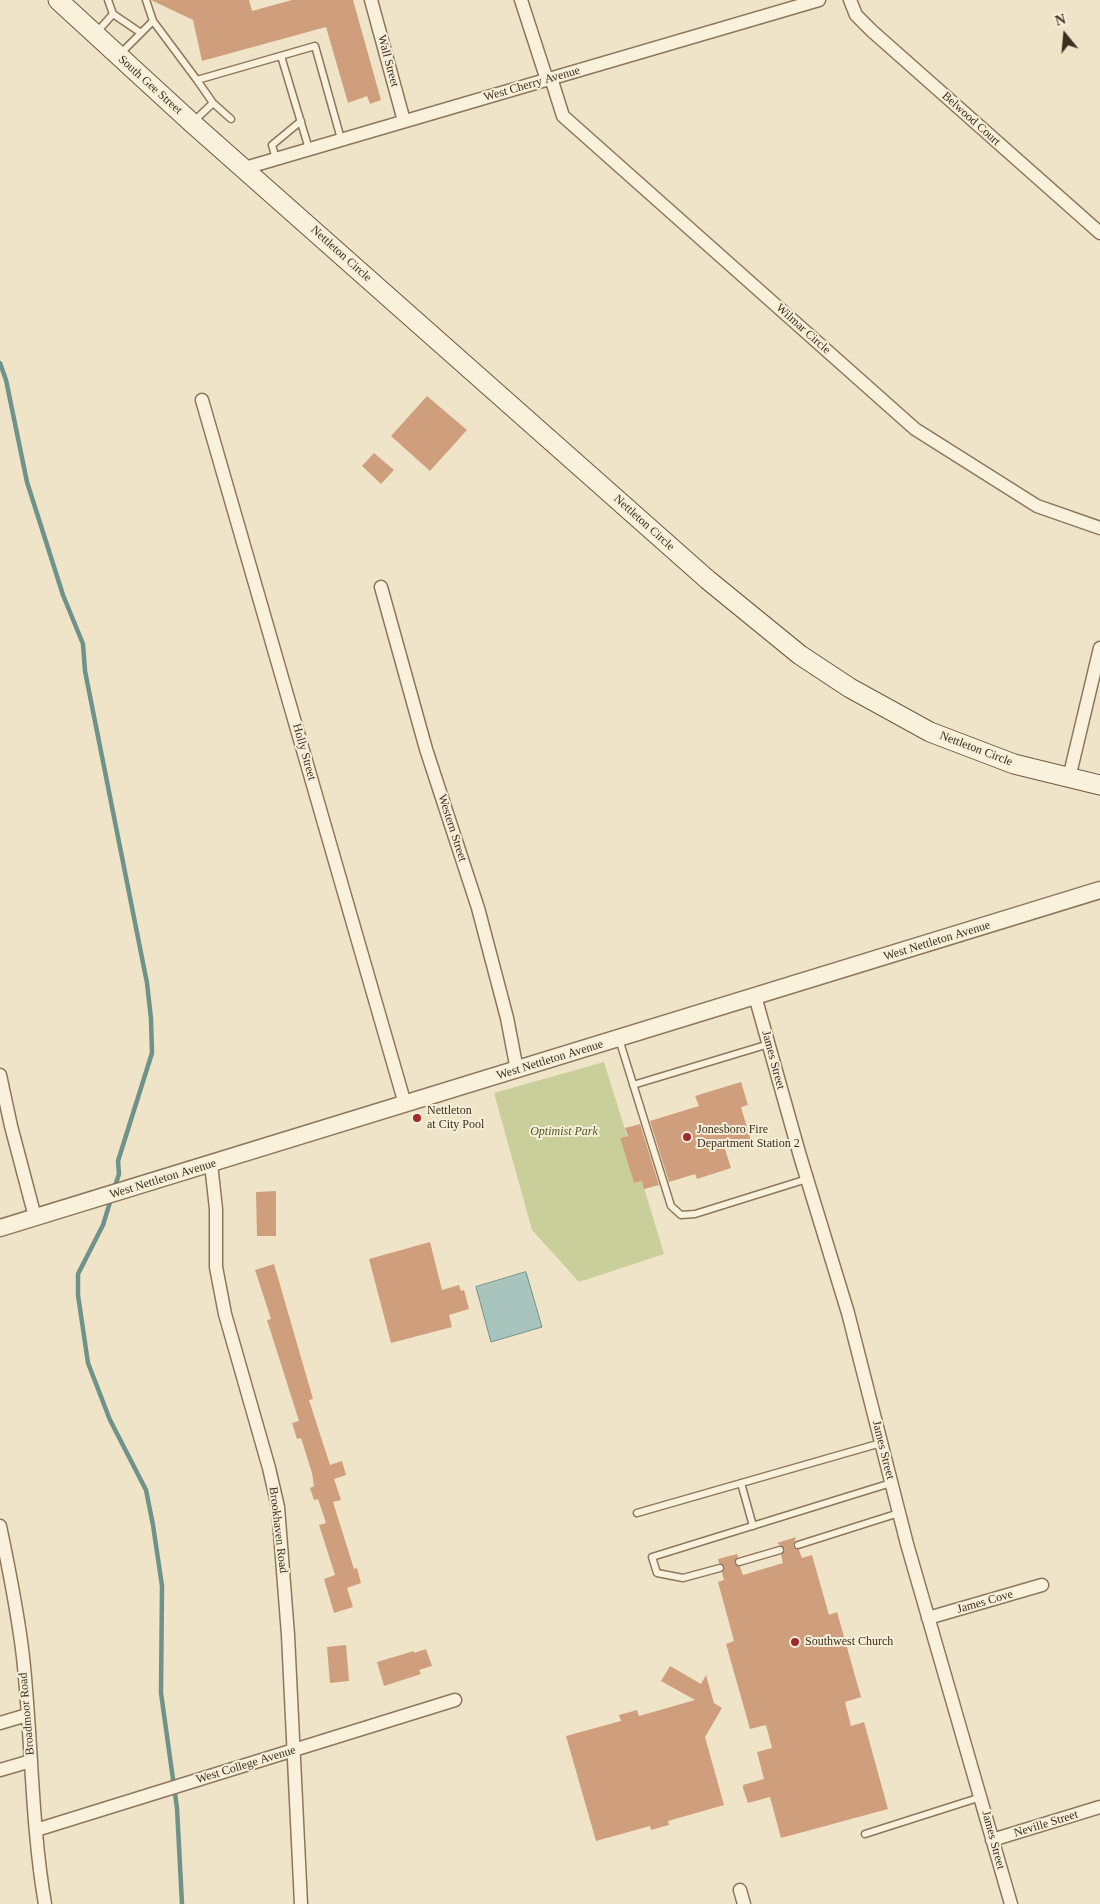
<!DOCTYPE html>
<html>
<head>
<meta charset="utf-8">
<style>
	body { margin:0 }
	#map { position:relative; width:1100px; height:1904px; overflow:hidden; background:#f0e4c8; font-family:"Times New Roman",serif }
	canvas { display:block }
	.north { position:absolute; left:1040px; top:10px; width:50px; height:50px; -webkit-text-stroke:4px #f7eed8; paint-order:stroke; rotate:343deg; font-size:14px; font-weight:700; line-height:20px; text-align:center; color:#3d2e20 }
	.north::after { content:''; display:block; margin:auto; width:18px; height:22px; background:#3d2e20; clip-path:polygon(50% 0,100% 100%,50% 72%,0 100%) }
</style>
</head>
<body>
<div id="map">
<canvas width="1100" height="1904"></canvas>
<div class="north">N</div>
</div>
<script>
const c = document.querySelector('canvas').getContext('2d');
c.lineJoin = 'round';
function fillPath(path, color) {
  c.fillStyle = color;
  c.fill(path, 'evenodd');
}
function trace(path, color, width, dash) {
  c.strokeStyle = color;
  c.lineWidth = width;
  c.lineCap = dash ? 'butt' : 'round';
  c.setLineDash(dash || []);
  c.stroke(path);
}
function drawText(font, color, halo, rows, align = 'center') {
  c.font = font + ' "Times New Roman",serif';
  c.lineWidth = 4;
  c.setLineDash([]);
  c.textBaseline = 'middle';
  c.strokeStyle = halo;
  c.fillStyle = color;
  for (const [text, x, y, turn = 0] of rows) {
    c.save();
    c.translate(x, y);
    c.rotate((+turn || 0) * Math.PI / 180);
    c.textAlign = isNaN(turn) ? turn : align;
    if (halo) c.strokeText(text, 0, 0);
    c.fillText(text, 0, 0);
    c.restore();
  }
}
const green = new Path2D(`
	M604,1062L627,1136L620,1138L634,1183L642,1181L664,1254L579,1282L532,1230L494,1093Z`);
const water = new Path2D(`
	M526,1272L542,1327L491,1342L476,1287Z`);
const stream = new Path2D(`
	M0,363L6,380L27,482L63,595L83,644L85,671L147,983L151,1019L152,1053L118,1161L119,1174L114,1189
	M111,1199L103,1225L78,1274V1295L88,1363L110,1420L146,1490L153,1525L162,1586L161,1693L177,1808L182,1904`);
const building = new Path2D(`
	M151,0H249L252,11L292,0H353L381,100L370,104L367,96L348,103L326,27L202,61L193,20Z
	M427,396L467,430L430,471L391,436Z
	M374,453L394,470L381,484L362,466Z
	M741,1082L748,1105L741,1107L751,1141L725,1149L731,1168L697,1179L695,1174L669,1182L650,1121L699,1106L695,1096Z
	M640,1124L659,1185L644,1189L642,1181L634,1183L620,1138L628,1136L625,1128Z
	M276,1191V1236H257L256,1192Z
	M430,1242L442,1290L459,1285L461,1291L464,1290L469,1309L449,1315L452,1327L391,1343L369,1259Z
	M274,1264L313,1399L309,1400L330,1465L342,1461L346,1475L334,1479L341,1500L333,1502L354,1569L357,1568L361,1583L347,1588L353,1607L334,1613L324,1579L335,1575L319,1525L326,1523L318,1499L314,1500L310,1488L314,1486L312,1473L301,1438L297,1439L292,1423L299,1421L267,1320L271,1319L255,1270Z
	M796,1537L793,1546L799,1550L802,1558L812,1555L829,1615L837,1612L861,1697L845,1702L851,1726L864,1722L888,1809L781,1838L770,1797L748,1803L743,1788V1785L764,1779L757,1752L772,1748L766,1725L750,1729L726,1644L734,1641L718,1582L724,1580L722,1573L725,1567L719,1563L718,1559L737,1554L738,1557L734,1563L740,1567L743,1575L783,1563L781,1555L785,1549L777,1543Z
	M346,1645L349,1681L330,1683L327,1647Z
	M426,1649L432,1666L419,1670L421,1674L384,1686L377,1662L414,1651V1653Z
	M670,1666L701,1684L706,1675L714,1703L722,1708L705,1737L724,1805L668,1821L669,1825L651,1830L650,1826L596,1841L566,1736L621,1721L619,1715L637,1710L639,1716L695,1700L661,1681Z`);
const service = new Path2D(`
	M146,0L153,21
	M113,14L141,33
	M97,32L113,14L108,0
	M119,55L153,21L197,80L315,46L341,139
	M281,56L309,149
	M213,103L231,119
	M193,122L213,103L197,80
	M276,159L272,145L301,121
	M619,1039L671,1206L681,1215L695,1214L807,1179
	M633,1085L769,1044
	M741,1483L753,1526
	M637,1513L881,1443
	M798,1545L899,1513
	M739,1562L780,1550
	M720,1568L683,1578L657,1573L652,1557L891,1483
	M865,1834L981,1797`);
const minor = new Path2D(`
	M371,0L404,121
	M521,0L547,80
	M850,0L856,15L872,31L1100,233
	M551,78L563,116L915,429L1037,506L1100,528
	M245,168L819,0
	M202,400L405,1104
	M381,587L426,749L478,908L507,1018L517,1070
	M1069,778L1100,648
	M755,996L800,1156L848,1313L907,1544L1011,1904
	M0,1075L11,1126L35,1217
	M211,1164L216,1209V1267L225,1314L269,1468L278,1507L288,1635L301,1904
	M0,1526C9,1569 18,1613 23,1657C32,1739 31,1823 45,1904
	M928,1618L1042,1585
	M0,1723L27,1715
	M0,1770L31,1761
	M36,1830L455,1700
	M992,1840L1100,1807
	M740,1890L744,1904`);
const tertiary = new Path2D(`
	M0,1228L1100,890`);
const secondary = new Path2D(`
	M58,0L192,123L708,580L800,655L850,688L930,732L1014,764L1100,785`);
const markers = [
	[417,1118,5,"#9e2a2b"],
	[687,1137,5,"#9e2a2b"],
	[795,1642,5,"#9e2a2b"]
];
const streetNames = [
	["Wall Street",388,61,75],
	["West Cherry Avenue",532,84,-16],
	["South Gee Street",150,85,42],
	["Belwood Court",971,119,42],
	["Nettleton Circle",341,254,42],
	["Wilmar Circle",803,329,42],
	["Nettleton Circle",644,523,42],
	["Nettleton Circle",976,749,21],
	["Holly Street",304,752,74],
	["Western Street",452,828,72],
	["West Nettleton Avenue",937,941,-17],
	["West Nettleton Avenue",550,1060,-17],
	["James Street",773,1060,75],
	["West Nettleton Avenue",163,1179,-17],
	["James Street",883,1450,76],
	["Brookhaven Road",278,1530,83],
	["James Cove",985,1602,-16],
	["Broadmoor Road",27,1714,-95],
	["West College Avenue",246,1765,-17],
	["Neville Street",1046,1824,-17],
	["James Street",993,1840,75]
];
const poiNames = [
	["Nettleton",427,1111],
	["at City Pool",427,1125],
	["Jonesboro Fire",697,1130],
	["Department Station 2",697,1144],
	["Southwest Church",805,1642]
];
const parkNames = [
	["Optimist Park",564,1132]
];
fillPath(green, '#c9cf9b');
fillPath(water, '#a9c4bc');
trace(water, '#6f938a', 1);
trace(stream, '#6f938a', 4.5);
fillPath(building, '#cf9f7d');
trace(service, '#8d765c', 9);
trace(minor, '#8d765c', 15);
trace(tertiary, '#8d765c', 19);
trace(secondary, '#6f573f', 21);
trace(service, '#faf1dc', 6);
trace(minor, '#faf1dc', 12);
trace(tertiary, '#faf1dc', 16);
trace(secondary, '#faf1dc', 19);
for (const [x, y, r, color] of markers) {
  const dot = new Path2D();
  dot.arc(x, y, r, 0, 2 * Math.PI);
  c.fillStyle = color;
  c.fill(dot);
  trace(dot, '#f7eed8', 2);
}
drawText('12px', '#3d2e20', '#f7eed8', streetNames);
drawText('12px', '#3d2e20', '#f7eed8', poiNames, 'left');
drawText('italic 12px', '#4d5a26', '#f7eed8', parkNames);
</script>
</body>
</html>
